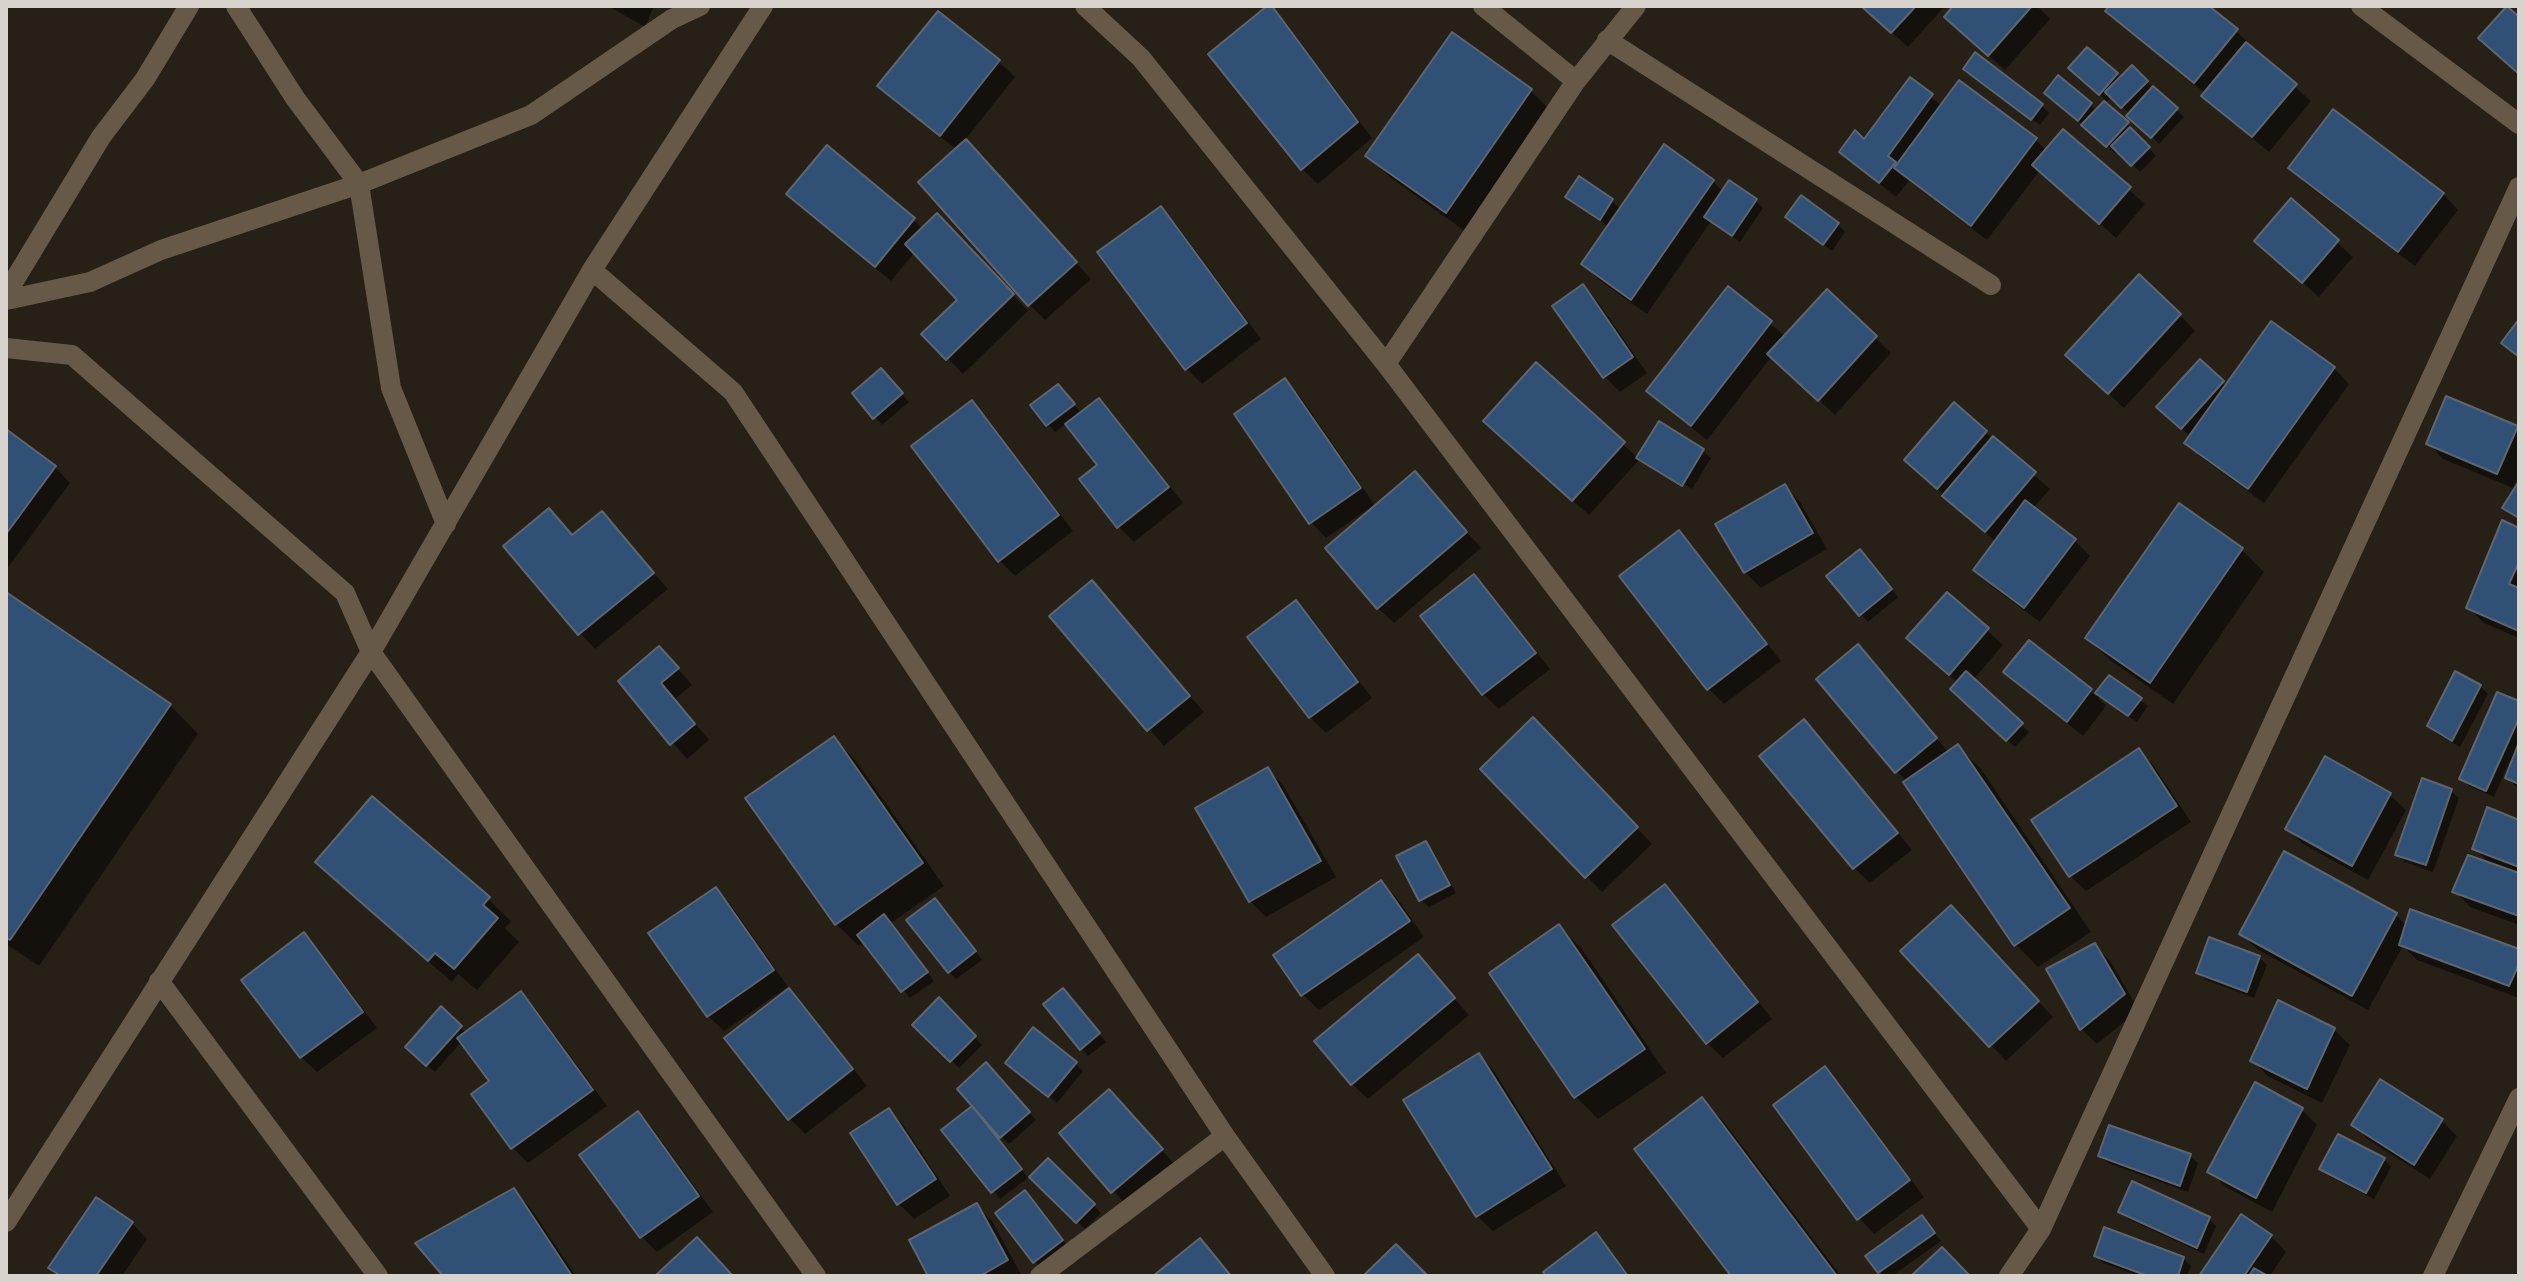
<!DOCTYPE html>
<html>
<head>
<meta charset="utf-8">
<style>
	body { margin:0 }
	#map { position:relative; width:2525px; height:1282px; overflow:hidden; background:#272017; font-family:"Sofia Sans Condensed",sans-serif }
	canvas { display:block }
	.frame { position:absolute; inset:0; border:8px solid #d8d3cd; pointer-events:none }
</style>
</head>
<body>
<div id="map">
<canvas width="2525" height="1282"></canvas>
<div class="frame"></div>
</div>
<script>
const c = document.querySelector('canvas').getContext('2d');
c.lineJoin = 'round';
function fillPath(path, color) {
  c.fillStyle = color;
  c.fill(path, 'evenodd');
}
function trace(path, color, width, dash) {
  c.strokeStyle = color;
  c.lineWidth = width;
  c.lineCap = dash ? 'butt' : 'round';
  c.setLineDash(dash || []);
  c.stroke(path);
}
const shadow = new Path2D(`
	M608,6H654L645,27Z
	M1270,6L1285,22L1372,138L1318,184L1302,169Z
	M1862,6H1945L1908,47Z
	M1956,6H2037L2050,19L2005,70L1962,32Z
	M2112,6H2206L2236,31L2252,46L2250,48L2311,101L2269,152L2219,111L2204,96L2206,94L2124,26L2108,11Z
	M939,13L999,62L1015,77L965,140L1091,279L1045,320L1029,304L957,150L895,101L880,86Z
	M1452,35L1531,91L1553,113L1469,234L1391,178L1368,156Z
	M2087,49L2121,79L2132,68L2184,117L2159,144L2112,96L2107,101L2078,76Z
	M1973,76L2042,106L2049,113L2040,125Z
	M2059,78L2097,111L2127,123L2156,156L2140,172L2118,149L2115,153L2054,100Z
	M1910,80L1942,106L1960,82L2036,140L2047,151L2063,132L2145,204L2116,238L2040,170L1987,240L1909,181L1896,197L1858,167L1842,152L1864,142Z
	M2333,112L2443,194L2458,210L2415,266L2306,184L2291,168Z
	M1579,179L1612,201L1621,210L1713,181L1723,192L1756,201L1763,208L1740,242L1711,221L1647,314L1599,280L1583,264L1609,227L1568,197Z
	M789,194L913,219L923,229L953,232L1028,311L963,374L924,334L960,300L915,252L891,281L804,210Z
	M2291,201L2353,257L2319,297L2272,256Z
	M1160,209L1176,224L1261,339L1202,384L1186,368Z
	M1787,217L1838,224L1845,232L1832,251Z
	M1583,287L1598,302L1647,373L1620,392L1604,376Z
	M1729,289L1786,337L1827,292L1891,353L1835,415L1772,356L1707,440L1665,407L1649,391Z
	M2180,315L2195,331L2124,408L2083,370Z
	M2200,362L2227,387L2334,368L2349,384L2264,503L2202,458L2187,443L2191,437L2166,415Z
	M1536,364L1638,458L1659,424L1703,451L1711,458L1692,489L1640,459L1589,515L1501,436Z
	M888,378L909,402L882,425L875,417Z
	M1285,381L1300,396L1376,507L1430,490L1481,548L1394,623L1378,608L1374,505L1326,538L1311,522Z
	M1065,394L1082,414L1099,401L1114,416L1183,503L1134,542L1118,526L1100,465L1067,423L1055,432L1032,406Z
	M972,402L987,418L1073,531L1015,576L999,560Z
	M1954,405L2050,489L2033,508L2074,540L2090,556L2040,622L1991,586L1976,570L1996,542L1922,475Z
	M2517,428L2519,430V475L2513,488L2443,459L2428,443Z
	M6,431L55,467L70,483L6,570Z
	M1784,486L1800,502L1827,549L1761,588L1745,572Z
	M602,514L668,589L595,649L580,633L573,537Z
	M2519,530V638L2484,623L2468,607Z
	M1679,533L1694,548L1781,661L1724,704L1709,689L1622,577Z
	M2242,550L2264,572L2173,704L2110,660L2087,638Z
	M1867,559L1898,597L1868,622L1829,577Z
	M1474,577L1489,593L1550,669L1499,709L1483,694Z
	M1092,583L1204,712L1164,746L1052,616Z
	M6,594L170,705L198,734L39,966L6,944Z
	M1296,603L1312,619L1372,698L1326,733L1310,717Z
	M1987,630L2003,645L1973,680L2029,732L2015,747L1953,689L1958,683L1924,654Z
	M2029,642L2096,696L2109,677L2148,706L2137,722L2100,697L2098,698L2106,706L2083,736L2021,687L2006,672Z
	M1873,662L1949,753L1958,747L1981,769L2091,932L2038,967L2016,945L1907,782L1897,771Z
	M675,665L692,685L675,699L709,740L687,759L620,681Z
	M2480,686L2488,694L2460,747L2437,734L2429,726Z
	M2519,704V789L2507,778L2514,762L2510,760L2494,797L2469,786L2461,779Z
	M1804,722L1820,737L1912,850L1870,883L1854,868Z
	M1549,735L1652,844L1602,892L1483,769Z
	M833,738L856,761L944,886L891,923L934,981L910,998L865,942L859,946L836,924Z
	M2138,750L2154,766L2191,822L2086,891L2070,876Z
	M2326,759L2390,795L2406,810L2368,880L2303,844L2287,828Z
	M1268,770L1283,785L1336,877L1266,917L1250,901Z
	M2451,791L2459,798L2433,872L2405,862L2398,854Z
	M2519,822V925L2470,907L2455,891L2491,865L2474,848Z
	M1426,843L1433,851L1456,893L1429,907L1421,900Z
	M2285,854L2396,915L2407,926L2519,951V998L2417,960L2403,946L2368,1010L2257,949L2241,934Z
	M318,862L488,899L511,921L505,928L519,942L477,990L458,974L452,982L340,885Z
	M1381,882L1397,898L1424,937L1319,1010L1303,995L1276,955Z
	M1665,886L1680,902L1772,1019L1723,1058L1707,1043Z
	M716,889L731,905L788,987L786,988L804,1006L867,1086L805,1134L789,1118L788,991L786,988L724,1031L708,1016Z
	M942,908L982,960L956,979L949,972Z
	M1966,923L2053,1017L2006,1061L1991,1045Z
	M1559,927L1582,949L1666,1073L1598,1119L1575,1096Z
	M304,935L319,951L377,1028L317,1072L301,1057Z
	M2094,945L2110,961L2139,1010L2097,1044L2081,1029L2049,970Z
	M1418,957L1469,1015L1368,1099L1352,1084Z
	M2259,957L2267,965L2254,998L2206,980L2198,973Z
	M521,993L536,1009L607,1106L528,1163L513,1148L492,1082L462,1041L435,1072L407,1047L441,1009L467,1033Z
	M1070,998L1106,1042L1088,1056L1081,1048Z
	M939,1000L982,1045L959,1068L915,1024Z
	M2334,1030L2350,1045L2322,1103L2268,1076L2252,1060Z
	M1479,1055L1494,1071L1566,1186L1493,1231L1477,1216Z
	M1075,1064L1083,1071L1057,1103L1015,1070Z
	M1825,1069L1840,1084L1924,1197L1874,1234L1859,1218Z
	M993,1073L1036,1120L1009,1144L992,1127L990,1129L1028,1178L1000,1199L944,1130L975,1106Z
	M1702,1100L1724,1122L1841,1276H1733Z
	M1124,1107L1176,1166L1128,1207L1062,1133Z
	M889,1110L904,1126L950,1196L914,1219L898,1203Z
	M2302,1110L2317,1125L2272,1212L2226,1187L2210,1172Z
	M638,1114L653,1129L713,1212L657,1252L642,1237Z
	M2442,1121L2457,1136L2430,1179L2369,1140L2354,1125Z
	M2100,1156H2190L2198,1163L2188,1192L2108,1163Z
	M2383,1159L2391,1167L2374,1199L2329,1176L2322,1168Z
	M1048,1160L1101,1213L1085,1229L1032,1177Z
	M514,1191L530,1207L576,1276H446Z
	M1032,1200L1069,1248L1042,1269L1035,1261Z
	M976,1206L992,1221L1022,1276H930Z
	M2120,1212L2209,1219L2216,1226L2204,1254L2128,1219Z
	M1922,1217L1941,1241L1892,1276H1883L1868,1256Z
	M132,1223L147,1239L122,1276H60L51,1267Z
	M1595,1235L1611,1251L1630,1276H1549Z
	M2271,1236L2286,1252L2270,1276H2201Z
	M2096,1255L2183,1258L2191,1266L2187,1276H2139L2103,1263Z`);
const building = new Path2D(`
	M1267,6H1272L1358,122L1301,170L1208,54Z
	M1861,6H1916L1891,33Z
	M1953,6H2032L1988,56L1944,17Z
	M2109,6H2209L2238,29L2194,83L2105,11Z
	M2507,6L2519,17V74L2478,38Z
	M938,11L1000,60L940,136L877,86Z
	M1452,32L1532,89L1446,213L1365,156Z
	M2246,42L2297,84L2252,137L2201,96Z
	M2087,47L2118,73L2099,95L2068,68Z
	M1975,52L2043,104L2031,120L1963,69Z
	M2132,65L2148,81L2121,108L2105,92Z
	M2058,75L2092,103L2078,121L2044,93Z
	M1910,77L1933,94L1888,156L1896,162L1879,183L1839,152L1855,130L1864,139Z
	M1959,80L2037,138L1971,226L1894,168Z
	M2153,86L2178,108L2151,138L2126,116Z
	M2104,101L2129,122L2106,147L2081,125Z
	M2333,109L2444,193L2398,252L2288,168Z
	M2130,127L2150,147L2131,166L2111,146Z
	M2063,129L2131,187L2099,224L2032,165Z
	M966,139L1077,262L1028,306L918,182Z
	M1664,144L1714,180L1631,300L1581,264Z
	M827,145L915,218L875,267L786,194Z
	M1579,176L1613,199L1600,220L1565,197Z
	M1729,180L1757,199L1732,236L1704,217Z
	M1801,195L1839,223L1823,245L1785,217Z
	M2291,198L2339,240L2302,283L2254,241Z
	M1161,206L1247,323L1185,370L1097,252Z
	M937,213L1014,294L946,360L921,334L957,300L905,244Z
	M2139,274L2181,314L2108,394L2065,355Z
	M1583,284L1633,357L1603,378L1552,306Z
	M1728,286L1772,321L1691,426L1646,391Z
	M1827,289L1877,336L1818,401L1767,354Z
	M2519,319V357L2501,343Z
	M2271,321L2335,367L2248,489L2184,443Z
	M2200,359L2224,381L2181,429L2156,407Z
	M1536,362L1625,442L1572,501L1483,421Z
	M881,368L903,393L873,419L852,393Z
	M1285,378L1361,488L1309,524L1234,414Z
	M1058,384L1075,404L1046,426L1030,405Z
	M2446,396L2518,426L2497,474L2426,444Z
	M1099,398L1169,487L1117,528L1079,479L1097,465L1065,424Z
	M972,400L1059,515L998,562L911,446Z
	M1954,402L1987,431L1937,489L1904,460Z
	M1659,421L1704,449L1682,486L1636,458Z
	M6,429L56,466L6,534Z
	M1993,436L2036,472L1985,532L1942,496Z
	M1415,471L1467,532L1377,609L1325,548Z
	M2519,481V518L2502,508Z
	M1785,484L1813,533L1744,573L1715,524Z
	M2025,500L2076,539L2024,608L1973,570Z
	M2179,503L2243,548L2150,683L2085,638Z
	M549,508L572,535L602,511L654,573L578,635L503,546Z
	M2502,520L2519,528V562L2509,584L2519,588V631L2466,608Z
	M1679,530L1767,644L1707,690L1619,576Z
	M1860,549L1892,589L1859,616L1826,576Z
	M1474,574L1536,653L1482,695L1420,616Z
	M1092,580L1190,696L1147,731L1049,616Z
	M6,592L171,704L10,940L6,937Z
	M1947,592L1989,628L1949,675L1906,638Z
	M1296,600L1358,682L1309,718L1247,637Z
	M2029,640L2092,689L2067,722L2003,672Z
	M1858,644L1937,738L1895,773L1816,679Z
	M659,646L679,668L661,683L695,724L670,745L618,681Z
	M1966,671L2023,723L2006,741L1950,689Z
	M2455,671L2481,685L2452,741L2427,726Z
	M2109,675L2142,698L2128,716L2095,693Z
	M2497,692L2519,701V718L2486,791L2459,779Z
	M1533,717L1638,827L1585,878L1480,769Z
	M1804,719L1898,833L1853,869L1759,756Z
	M834,736L923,863L835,925L745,798Z
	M2519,742V784L2505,778Z
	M1958,744L2070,908L2014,946L1903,782Z
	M2139,748L2177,806L2069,877L2031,820Z
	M2325,756L2391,793L2352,866L2285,829Z
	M1268,767L1321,861L1249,902L1195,808Z
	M2422,778L2452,789L2426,865L2395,855Z
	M372,796L490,897L483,905L498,918L454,969L435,953L428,961L315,862Z
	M2487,807L2519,820V867L2472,849Z
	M1426,841L1450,885L1419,901L1396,856Z
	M2284,851L2397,913L2352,996L2239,934Z
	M2468,855L2519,873V916L2452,892Z
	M1381,880L1410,921L1301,996L1273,955Z
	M1665,884L1758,1002L1706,1044L1612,925Z
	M716,887L774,970L707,1017L648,933Z
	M935,898L976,951L948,973L906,920Z
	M1951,905L2039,1001L1989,1047L1900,951Z
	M2410,909L2519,949V964L2509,986L2399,945Z
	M884,914L928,972L901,992L857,935Z
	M1559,924L1645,1049L1574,1098L1489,973Z
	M304,932L363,1012L300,1058L241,980Z
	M2209,937L2260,956L2247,992L2196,973Z
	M2095,943L2125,994L2080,1030L2046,969Z
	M1418,954L1455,998L1351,1085L1314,1041Z
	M789,988L853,1069L788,1120L724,1038Z
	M1063,988L1100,1033L1080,1050L1043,1004Z
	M521,991L593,1090L511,1149L471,1094L489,1081L457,1038Z
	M939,997L976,1036L950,1062L912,1025Z
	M2278,1000L2335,1028L2307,1089L2250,1061Z
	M441,1006L462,1026L426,1066L405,1047Z
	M1033,1027L1077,1062L1048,1097L1005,1063Z
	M1479,1053L1552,1169L1476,1217L1403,1100Z
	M986,1062L1030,1112L1000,1138L957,1089Z
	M1825,1066L1910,1180L1857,1220L1773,1105Z
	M2380,1079L2443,1119L2414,1165L2351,1125Z
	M2255,1082L2303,1108L2256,1198L2207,1172Z
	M1109,1089L1163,1149L1111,1193L1059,1133Z
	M1702,1097L1837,1276H1731L1634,1149Z
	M972,1106L1022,1169L991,1193L941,1130Z
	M889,1108L936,1179L897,1205L850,1133Z
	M638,1111L699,1196L640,1238L579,1155Z
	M2109,1125L2191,1154L2180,1186L2098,1156Z
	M2338,1134L2385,1158L2366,1193L2319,1169Z
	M1048,1158L1095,1204L1076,1223L1029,1177Z
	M2132,1181L2210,1217L2197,1248L2118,1212Z
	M514,1188L572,1276H443L415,1243Z
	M1025,1190L1063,1240L1033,1263L995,1213Z
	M96,1197L133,1222L96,1276H61L48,1268Z
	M977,1203L1008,1260L980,1276H928L909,1240Z
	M2241,1214L2272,1235L2244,1276H2199Z
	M1922,1215L1935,1233L1878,1273L1865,1256Z
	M2104,1227L2184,1257L2178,1276H2148L2094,1256Z
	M1596,1232L1628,1276H1546L1543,1272Z
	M697,1237L733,1276H655Z
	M1200,1238L1231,1276H1153Z
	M1396,1244L1428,1276H1363Z
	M1942,1247L1970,1276H1911Z
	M2254,1268L2268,1276H2249Z`);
const minor = new Path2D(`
	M236,6L295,98L359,184L391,388L446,524
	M1085,6L1141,58L1386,364L2041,1229
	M1483,6L1576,81
	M2361,6L2519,124
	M1607,40L1991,285
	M592,270L733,392L1225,1136L1325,1276
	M6,294L101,137L145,79L189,6
	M6,300L90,282L161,250L359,184L531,115L672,19L700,6
	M6,348L72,355L345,593L371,652L816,1276
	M1386,364L1576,81L1636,6
	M159,981L378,1276
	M6,1222L371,652L592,270L763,6
	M1040,1276L1225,1136
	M2009,1276L2041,1229L2519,187
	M2433,1276L2519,1098`);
fillPath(shadow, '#0007');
fillPath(building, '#315076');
trace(building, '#5d6570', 2);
trace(minor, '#665947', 20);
</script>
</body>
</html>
